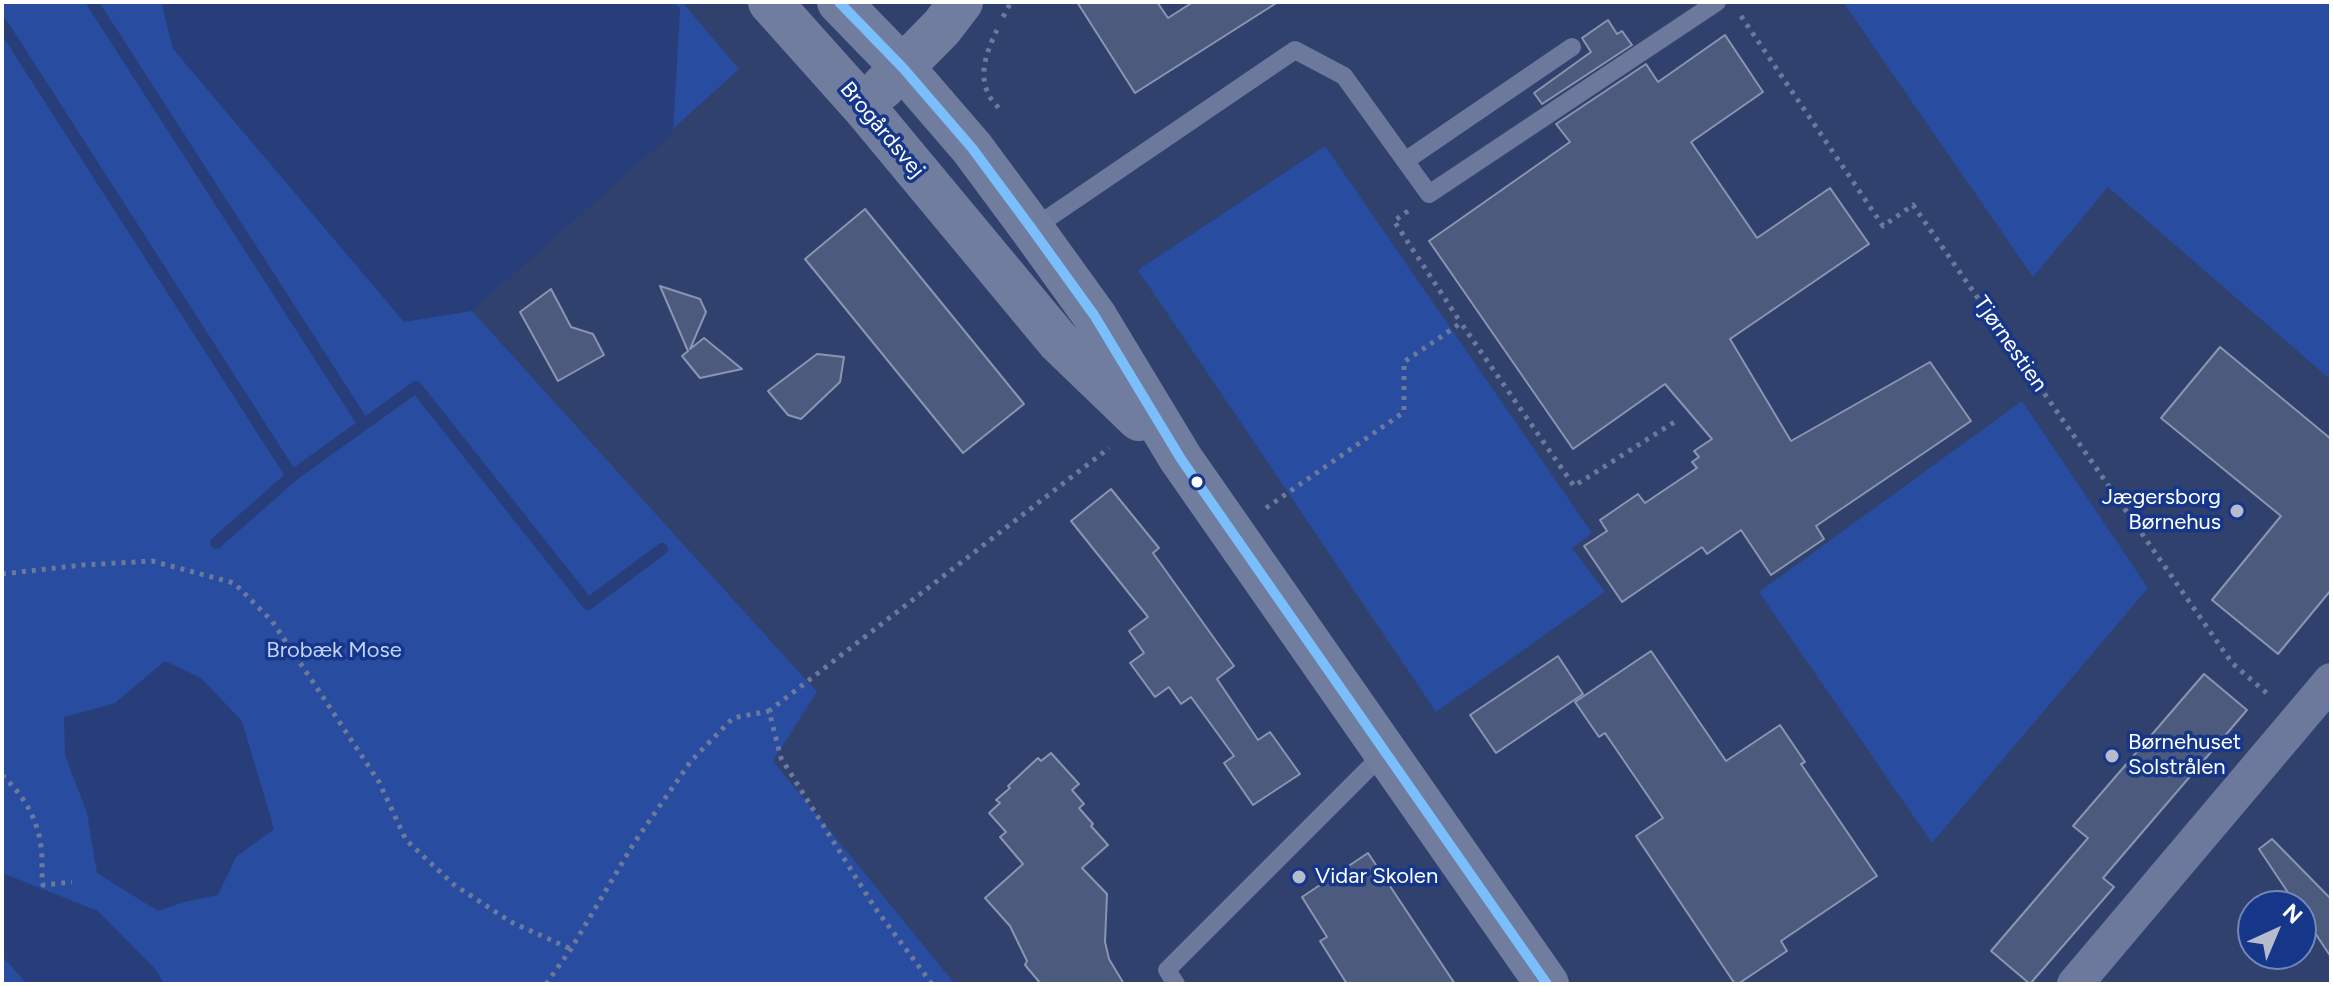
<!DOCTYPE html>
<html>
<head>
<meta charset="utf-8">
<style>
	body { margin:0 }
	#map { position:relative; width:2333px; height:986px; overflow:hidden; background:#30416e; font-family:Figtree,sans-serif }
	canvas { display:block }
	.frame { position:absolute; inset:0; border:4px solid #fff; pointer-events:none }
	.north { position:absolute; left:2237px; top:890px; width:80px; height:80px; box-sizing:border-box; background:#153689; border:2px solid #7386b8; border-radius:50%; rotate:44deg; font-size:22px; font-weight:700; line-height:32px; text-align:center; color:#fff }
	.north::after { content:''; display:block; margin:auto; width:28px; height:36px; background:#b7bccc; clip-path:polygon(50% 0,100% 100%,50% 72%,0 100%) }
</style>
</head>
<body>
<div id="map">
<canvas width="2333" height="986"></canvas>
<div class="frame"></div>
<div class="north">N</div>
</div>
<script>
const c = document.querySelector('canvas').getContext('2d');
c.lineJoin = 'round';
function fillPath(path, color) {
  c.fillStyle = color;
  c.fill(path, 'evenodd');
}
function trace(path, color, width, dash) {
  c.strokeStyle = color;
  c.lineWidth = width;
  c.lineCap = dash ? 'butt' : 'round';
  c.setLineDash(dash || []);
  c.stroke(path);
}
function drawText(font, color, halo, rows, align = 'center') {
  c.font = font + ' Figtree,sans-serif';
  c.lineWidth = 7;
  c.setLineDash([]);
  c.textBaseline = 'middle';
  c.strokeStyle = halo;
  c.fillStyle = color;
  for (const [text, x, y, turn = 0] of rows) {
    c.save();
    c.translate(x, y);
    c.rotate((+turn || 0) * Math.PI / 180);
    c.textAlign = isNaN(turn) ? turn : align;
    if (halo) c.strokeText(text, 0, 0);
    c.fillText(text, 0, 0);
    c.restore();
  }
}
const green = new Path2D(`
	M2,2H682L739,69L472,311L817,692L773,761L955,984H2Z
	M1843,2H2331V380L2108,187L2033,277Z
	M1325,146L1592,533L1572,548L1605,592L1436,712L1138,270Z
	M2022,401L2148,588L1932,843L1759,592Z`);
const water = new Path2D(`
	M165,2H672L680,8L673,133L472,311L404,322L173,49L162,6Z
	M165,661L201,678L242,721L274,829L236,857L218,895L184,902L158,911L97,873L87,813L65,755L64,717L115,703Z
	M2,873L98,911L157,971L164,984H27L2,956Z`);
const stream = new Path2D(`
	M92,2L363,423
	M2,24L292,476
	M216,543L292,476L416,387L588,604L662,549`);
const building = new Path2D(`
	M1077,2H1157L1168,18L1193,2H1278L1135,93Z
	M1608,20L1617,34L1622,31L1632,45L1542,104L1534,93L1591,52L1582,38Z
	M1725,35L1763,92L1691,142L1757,238L1830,188L1869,244L1730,339L1791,441L1930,362L1971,421L1816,526L1824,539L1771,575L1741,530L1707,554L1702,547L1622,602L1584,546L1607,531L1600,520L1638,494L1645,503L1697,468L1692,462L1699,457L1694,451L1712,439L1665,384L1573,449L1429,241L1570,142L1556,124L1646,64L1658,82Z
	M865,209L1024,404L963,453L805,259Z
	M660,286L700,299L706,312L690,349L704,338L742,369L700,378L682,356L688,351Z
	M551,289L571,327L593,334L604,355L558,381L520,312Z
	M2220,347L2331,439V590L2278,654L2212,600L2281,516L2161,418Z
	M817,354L844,357L840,382L801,419L788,415L768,391Z
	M1111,489L1159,548L1153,553L1234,666L1217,679L1258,740L1270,732L1300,774L1253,805L1224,763L1234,756L1191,697L1181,704L1169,687L1155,697L1130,663L1144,653L1129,631L1148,617L1071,521Z
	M1651,651L1726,761L1780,725L1805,762L1801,764L1877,876L1781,941L1787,951L1738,984H1735L1636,836L1663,818L1605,733L1599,737L1575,702Z
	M1558,656L1583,694L1496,753L1470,715Z
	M2204,674L2247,710L2103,878L2114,887L2030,984L1991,951L2088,838L2073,826Z
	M1051,753L1079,784L1072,790L1084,804L1079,808L1093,824L1091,826L1108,845L1082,868L1107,894L1105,942L1109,959L1124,984H1041L1025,965L1027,961L1010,926L985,898L1023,864L1000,837L1006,832L989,813L1000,803L996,800L1010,788L1008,786L1038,758L1041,761Z
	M2272,839L2331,899V957L2301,912V906H2297L2259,849Z
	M1368,853L1455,984H1347L1320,941L1327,937L1302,897Z`);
const path = new Path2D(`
	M1741,16L1883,226L1913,205L2232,663L2270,696
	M1003,17L1011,2
	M997,30C988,48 978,73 988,93C990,99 996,104 999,109
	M1408,211L1394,221L1461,323
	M1266,508L1404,412V362L1461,323L1574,486L1676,421
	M2,574L82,565L152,561L234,583L272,621L319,691L379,782L406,840L453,884L511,922L571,949
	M2,775C23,795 37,817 41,846C43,859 41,872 43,885L72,882
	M546,984L571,949L634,843L691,761L733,718L769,711
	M932,984L875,908L781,758L769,711L1109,448`);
const lane = new Path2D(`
	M1405,161L1572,47
	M1032,229L1295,50L1344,76L1429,194L1717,2
	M1176,984L1167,970L1385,752`);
const street = new Path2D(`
	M2075,984L2331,681`);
const secondary = new Path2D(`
	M770,2L863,106L1059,342L1139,419
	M839,2L903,68L972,148L1032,229L1094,315L1181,459L1547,984
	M882,88L942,27L961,2`);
const bus1 = new Path2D(`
	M839,2L903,68L972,148L1032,229L1094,315L1181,459L1547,984`);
const markers = [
	[1197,482,7,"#fff"],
	[2237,511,8,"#b7bccc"],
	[2112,756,8,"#b7bccc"],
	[1299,877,8,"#b7bccc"]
];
const streetNames = [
	["Brogårdsvej",882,130,50],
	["Tjørnestien",2010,344,55]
];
const poiNames = [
	["Jægersborg",2221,498,"right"],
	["Børnehus",2221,523,"right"],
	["Børnehuset",2128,743],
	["Solstrålen",2128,768],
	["Vidar Skolen",1315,877]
];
const parkNames = [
	["Brobæk Mose",334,651]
];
fillPath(green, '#284c9f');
fillPath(water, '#273e7b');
trace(stream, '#273e7b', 12);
fillPath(building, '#4c5a7e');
trace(building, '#8a95b1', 2);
trace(path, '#6c789c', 5, [4, 6]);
trace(lane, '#6c789c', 18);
trace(street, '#6c789c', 36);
trace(secondary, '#717d9f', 44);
trace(bus1, '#7abffc', 10);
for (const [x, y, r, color] of markers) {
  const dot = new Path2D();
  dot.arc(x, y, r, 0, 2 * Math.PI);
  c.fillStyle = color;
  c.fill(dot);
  trace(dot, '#153689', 3);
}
drawText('22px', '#fff', '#153689', streetNames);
drawText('22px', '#fff', '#153689', poiNames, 'left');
drawText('22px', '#c1d3fb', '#153689', parkNames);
</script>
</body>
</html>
